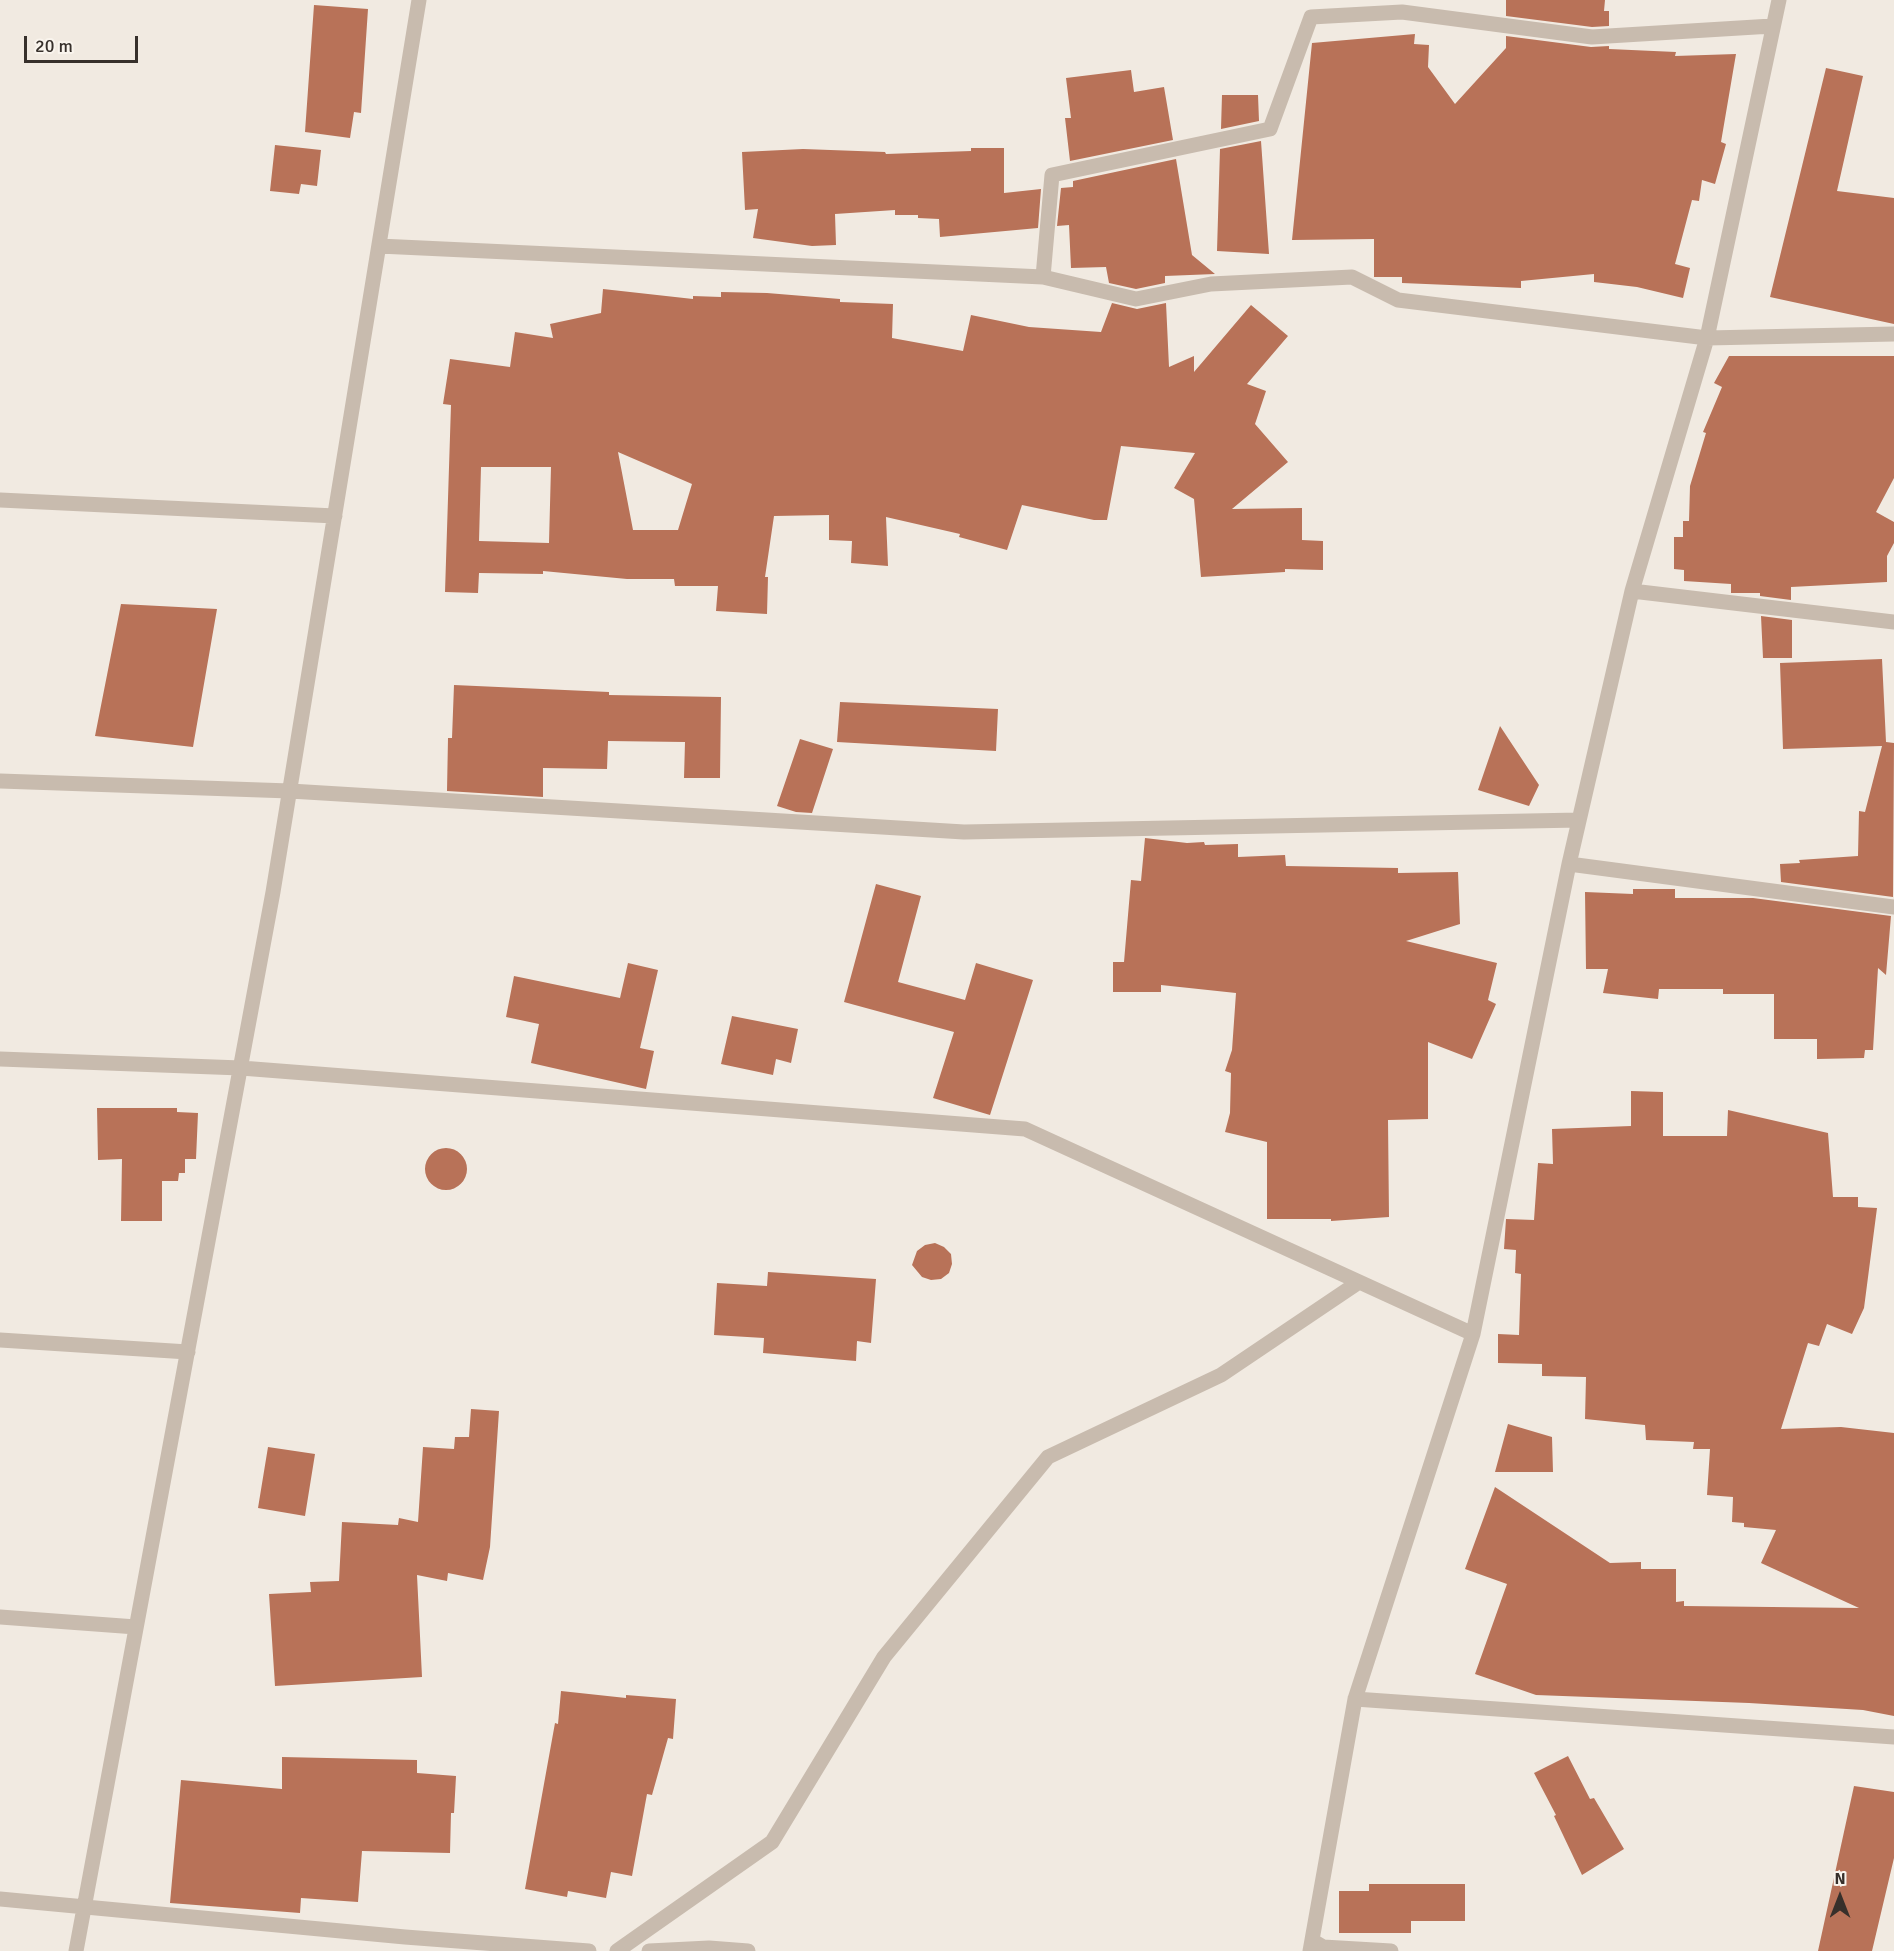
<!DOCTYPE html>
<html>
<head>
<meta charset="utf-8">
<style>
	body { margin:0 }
	#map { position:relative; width:1894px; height:1951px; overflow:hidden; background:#f1eae1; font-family:Signika,sans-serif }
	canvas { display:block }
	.north { position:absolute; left:1810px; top:1867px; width:60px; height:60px; -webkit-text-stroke:4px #f9f4ed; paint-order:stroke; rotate:0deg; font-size:16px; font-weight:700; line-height:24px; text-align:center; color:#37302b }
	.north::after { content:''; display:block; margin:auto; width:21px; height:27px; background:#37302b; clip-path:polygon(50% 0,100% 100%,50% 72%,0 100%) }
	.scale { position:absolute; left:24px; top:36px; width:114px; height:27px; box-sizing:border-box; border:3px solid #37302b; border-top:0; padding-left:8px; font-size:18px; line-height:21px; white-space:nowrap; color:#37302b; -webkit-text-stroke:4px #f9f4ed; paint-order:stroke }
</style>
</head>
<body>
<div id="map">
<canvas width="1894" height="1951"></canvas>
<div class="north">N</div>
<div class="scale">20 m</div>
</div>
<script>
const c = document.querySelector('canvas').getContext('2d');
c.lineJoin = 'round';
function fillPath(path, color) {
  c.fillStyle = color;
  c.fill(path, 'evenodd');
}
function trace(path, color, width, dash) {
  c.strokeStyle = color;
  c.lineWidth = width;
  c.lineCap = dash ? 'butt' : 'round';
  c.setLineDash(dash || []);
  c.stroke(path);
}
const building = new Path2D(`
	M1506,0H1605L1604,11H1609V26L1592,27L1506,16Z
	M314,5L368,9L361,113L354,112L350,138L305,132Z
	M1415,34L1414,44L1429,45L1428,67L1455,104L1506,48V36L1591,47L1609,46V49L1676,52L1675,56L1736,54L1721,142L1726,144L1715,184L1702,180L1699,201L1692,200L1675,264L1690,268L1683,298L1637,287L1594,282V274L1521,281V288L1402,283V277H1374V239L1292,240L1312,43Z
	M1826,68L1863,76L1837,191L1894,198V324L1770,297Z
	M1131,70L1134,92L1164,87L1173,140L1070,161L1065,118H1071L1066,78Z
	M1222,95H1258L1259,121L1221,129Z
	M1261,141L1269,254L1217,251L1220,149Z
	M275,145L321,150L317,186L301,184L299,194L270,191Z
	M971,148H1004V193L1041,189L1038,228L940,237L939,219L918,218V215H895V210L835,214L836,245L812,246L753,238L758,209L745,210L742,152L803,149L885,152L886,154L971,151Z
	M1176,159L1192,255L1215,274L1165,276V283L1136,289L1109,283L1106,267L1071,268L1069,225L1057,226L1061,188L1073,187V181Z
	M603,289L693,299V296L721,297V292L767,293L840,299V302L893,304L892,338L963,351L971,315L1029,327L1101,332L1112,303L1137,309L1166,303L1169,367L1194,356V372L1251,305L1288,336L1247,384L1266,391L1255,424L1288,462L1232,509L1302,508V540L1323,541V570L1285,569V572L1201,577L1194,499L1174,488L1195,453L1121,446L1107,520H1094L1022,505L1007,550L959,537L960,534L886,517L888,566L851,563L852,541L829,540V515L774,516L765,577H768L767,614L716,611L718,586H675L674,579H627L543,571V574L479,573L478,593L445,592L451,405L443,404L450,359L510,367L515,332L553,338L550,324L601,313ZM618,452L692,484L678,530H633ZM481,467H551L549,543L479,541Z
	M1729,356H1894V478L1876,512L1894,522V543L1887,556V582L1791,587V600L1760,596V593H1731V584L1684,581V570L1674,569V537H1683V521H1689L1690,486L1706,433L1703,432L1722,387L1714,383Z
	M121,604L217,609L193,747L95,736Z
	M1761,616L1792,620V658H1763Z
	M1882,659L1886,742L1894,743L1893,897L1781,882L1780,864L1800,863L1799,860L1858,856L1859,811L1865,812L1882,746L1783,749L1780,663Z
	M454,685L609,692V695L721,697L720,778H684L685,742L608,741L607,769L543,768V797L447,791L448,738H452Z
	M840,702L998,709L996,751L837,742Z
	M1500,726L1539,785L1529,806L1478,790Z
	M800,739L833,749L812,813L796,812L777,806Z
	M1145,838L1187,843L1204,842L1205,845L1238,844V857L1285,855L1286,866L1398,868V873L1458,872L1460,924L1406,941L1497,963L1488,1000L1496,1004L1472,1059L1428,1042V1119L1388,1120L1389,1217L1331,1221V1219H1267V1142L1225,1132L1230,1113L1231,1073L1225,1071L1232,1050L1236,993L1161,985V992H1113V962H1124L1131,880L1141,881Z
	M876,884L921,896L898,982L965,1000L976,963L1033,980L990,1115L933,1098L954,1032L844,1002Z
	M1633,889H1675V898H1753L1891,916L1886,975L1878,968L1873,1050H1865L1864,1058L1817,1059V1039H1774V994H1723V989H1659L1658,999L1603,993L1608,969H1586L1585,892L1633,894Z
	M628,963L658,970L640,1048L654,1051L646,1089L531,1063L539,1024L506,1017L514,976L620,998Z
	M732,1016L798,1029L791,1063L776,1059L773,1075L721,1064Z
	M1631,1091L1663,1092V1136H1727L1728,1110L1828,1133L1833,1197H1858V1207L1877,1208L1864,1308L1852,1334L1827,1324L1819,1346L1808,1343L1781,1429L1841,1427L1894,1433V1716L1863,1710L1749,1703L1536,1695L1475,1674L1507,1584L1465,1569L1495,1487L1610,1563L1641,1562V1569H1676V1602L1684,1601V1606L1859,1608L1761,1563L1776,1530L1744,1527V1523L1732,1522L1733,1497L1707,1495L1710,1449H1693L1694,1442L1646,1440L1645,1425L1585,1419L1586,1377L1542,1376V1364L1498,1363V1334L1519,1335L1521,1274L1515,1273L1516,1250L1504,1249L1506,1219L1534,1220L1538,1163L1553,1164L1552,1129L1631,1126Z
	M97,1108H177V1112L198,1113L196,1159H185V1173H179L178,1181H162V1221H121L122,1159L98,1160Z
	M425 1169a21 21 0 1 1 42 0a21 21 0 1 1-42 0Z
	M935,1243L944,1247L951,1254L952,1264L949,1273L941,1279L931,1280L922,1277L912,1265L917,1251L925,1245Z
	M768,1272L876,1279L871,1343L857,1341L856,1361L763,1353L764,1338L714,1335L717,1283L767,1286Z
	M471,1409L499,1411L490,1547L483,1580L448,1573L447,1581L417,1575L422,1677L275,1686L269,1594L311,1592L310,1582L339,1581L342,1522L398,1525L399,1518L418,1522L423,1447L454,1449L455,1437H469Z
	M1508,1424L1552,1437L1553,1472H1495Z
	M268,1447L315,1454L305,1516L258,1508Z
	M561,1691L626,1698V1695L676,1699L673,1739L668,1738L652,1795L647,1794L632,1876L611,1872L606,1898L568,1891L567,1897L525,1889L555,1723L558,1724Z
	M1568,1756L1590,1799L1594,1798L1624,1849L1582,1875L1554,1816L1556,1815L1534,1773Z
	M282,1757L417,1760V1773L456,1776L454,1813H451L450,1853L362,1851L358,1902L301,1898L300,1913L170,1903L181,1780L282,1789Z
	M1854,1786L1894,1792V1858L1872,1951H1818Z
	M1369,1884H1465V1921H1411V1933H1339V1891H1369Z`);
const minor = new Path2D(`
	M379,246L1043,277L1136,299L1211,284L1352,277L1398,300L1707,338L1894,334
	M1043,277L1052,175L1270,129L1311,17L1402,12L1592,37L1772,26
	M0,500L335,516
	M1632,591L1894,622
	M0,781L290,791L964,832L1579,820
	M1569,864L1894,907
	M0,1059L241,1068L1025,1129L1473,1334
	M0,1340L188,1352
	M0,1617L136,1627
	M1355,1699L1894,1737
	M0,1899L405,1937L589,1951
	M1313,1941L1323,1947L1391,1951
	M76,1951L273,892L419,0
	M617,1951L772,1842L884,1657L1048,1457L1221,1375L1359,1282
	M649,1951L709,1948L748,1951
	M1310,1951L1355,1699L1473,1334L1569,864L1632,591L1707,338L1779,0`);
fillPath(building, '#b87258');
trace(minor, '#c8bbae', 15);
</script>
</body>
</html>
